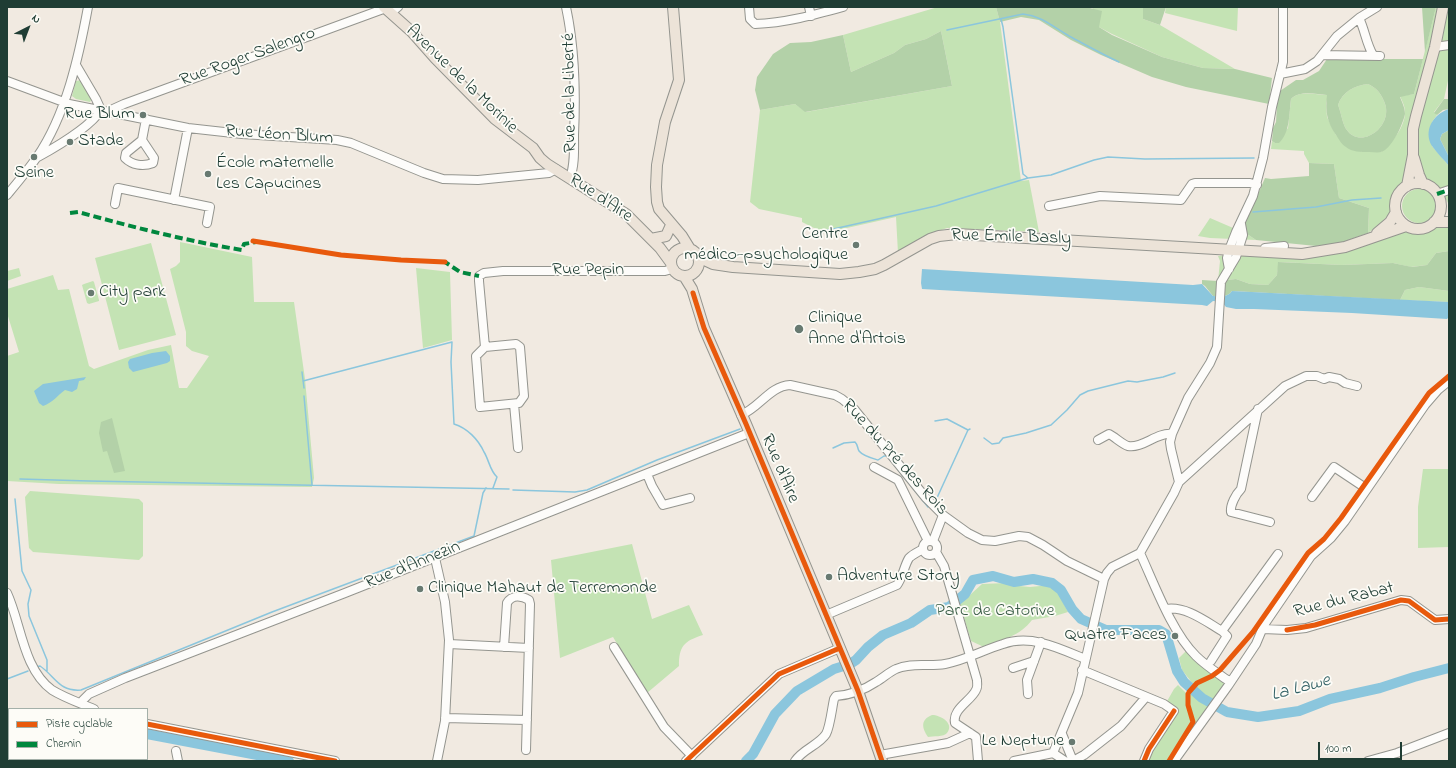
<!DOCTYPE html>
<html>
<head>
<meta charset="utf-8">
<style>
	body { margin:0 }
	#map { position:relative; width:1456px; height:768px; overflow:hidden; background:#f1eae1; font-family:"Indie Flower",sans-serif }
	canvas { display:block }
	.frame { position:absolute; inset:0; border:8px solid #1f3d34; pointer-events:none }
	.legend { position:absolute; left:8px; top:708px; width:140px; height:52px; box-sizing:border-box; background:#fdfcf7; border:1px solid #a4b0a9; margin:0; padding:5px 7px; list-style:none; font-size:12px; color:#1f3d34 }
	.legend li { display:flex; align-items:center; gap:8px; height:20px }
	.legend b { width:20px; border:1px solid #a4b0a9 }
	.north { position:absolute; left:8px; top:8px; width:40px; height:40px; -webkit-text-stroke:3px #fdfcf7; paint-order:stroke; rotate:42deg; font-size:11px; font-weight:700; line-height:16px; text-align:center; color:#1f3d34 }
	.north::after { content:''; display:block; margin:auto; width:14px; height:18px; background:#1f3d34; clip-path:polygon(50% 0,100% 100%,50% 72%,0 100%) }
	.scale { position:absolute; left:1318px; top:742px; width:84px; height:18px; box-sizing:border-box; border:2px solid #1f3d34; border-top:0; padding-left:5px; font-size:12px; line-height:14px; white-space:nowrap; color:#1f3d34; -webkit-text-stroke:3px #fdfcf7; paint-order:stroke }
</style>
</head>
<body>
<div id="map">
<canvas width="1456" height="768"></canvas>
<div class="frame"></div>
<ul class="legend">
<li><b style="height:5px;background:#e8590c"></b>Piste cyclable</li>
<li><b style="height:5px;background:#00873e"></b>Chemin</li>
</ul>
<div class="north">N</div>
<div class="scale">100 m</div>
</div>
<script>
const c = document.querySelector('canvas').getContext('2d');
c.lineJoin = 'round';
function fillPath(path, color) {
  c.fillStyle = color;
  c.fill(path, 'evenodd');
}
function trace(path, color, width, dash) {
  c.strokeStyle = color;
  c.lineWidth = width;
  c.lineCap = dash ? 'butt' : 'round';
  c.setLineDash(dash || []);
  c.stroke(path);
}
function drawText(font, color, halo, rows, align = 'center') {
  c.font = font + ' "Indie Flower",sans-serif';
  c.lineWidth = 3.5;
  c.setLineDash([]);
  c.textBaseline = 'middle';
  c.strokeStyle = halo;
  c.fillStyle = color;
  for (const [text, x, y, turn = 0] of rows) {
    c.save();
    c.translate(x, y);
    c.rotate((+turn || 0) * Math.PI / 180);
    c.textAlign = isNaN(turn) ? turn : align;
    if (halo) c.strokeText(text, 0, 0);
    c.fillText(text, 0, 0);
    c.restore();
  }
}
const green = new Path2D(`
	M938,7H996L1000,22L1021,181L1029,180L1039,232L947,228L922,237L898,253L896,217L820,234L816,229L802,222V218L759,209L750,202L760,110L795,104L806,112L952,86L941,31L926,39L905,45L894,53L851,72L843,35Z
	M1092,7H1143V19L1160,25L1235,69L1203,68L1162,57L1112,34L1099,27Z
	M1166,7H1238L1237,31L1165,13Z
	M1436,7H1449V76L1444,99L1434,112L1437,115L1432,122V146L1449,166V205C1444,195 1437,181 1425,178C1422,177 1416,179 1413,180C1396,184 1390,196 1391,212L1379,225L1368,233L1369,208L1339,198L1334,164L1309,163L1304,154V151L1271,149L1272,141L1275,143L1288,128L1291,99C1300,90 1316,95 1328,95L1326,104L1327,117L1336,135L1362,152H1381C1392,143 1405,127 1405,112C1405,106 1402,101 1400,96L1414,94Z
	M81,80L93,97L90,102L76,99L72,96L76,81Z
	M1368,84C1375,87 1380,92 1383,99C1385,103 1387,108 1386,114C1384,132 1359,148 1346,129C1342,122 1341,112 1338,105C1342,92 1355,85 1368,84Z
	M1402 206a17 17 0 1 1 34 0a17 17 0 1 1-34 0Z
	M1210,218L1247,234L1256,240L1210,238L1198,236Z
	M1441,224L1449,225V251L1436,253L1427,265L1411,267L1393,263L1342,265L1279,262L1277,275L1268,285L1250,284L1236,279L1218,281L1220,261L1218,256L1243,254L1295,257L1404,230L1425,232L1430,231Z
	M180,242L252,257L254,302H294L305,379L314,478L312,487L59,484L7,481V356L19,352L7,313V289L53,275L58,290L69,289L89,366L94,369L148,350L171,345L179,388H187L209,356L192,351L186,346V332L170,269L176,266L180,262Z
	M151,243L176,335L119,350L95,258Z
	M19,268L21,276L7,281V271Z
	M416,268L450,272L452,340L423,348Z
	M93,281L94,282L99,300V301L89,304L87,303L82,285L84,284Z
	M1419,287L1449,291V302L1400,300L1405,290Z
	M1423,469H1449V547L1418,548V507Z
	M30,491L139,499L143,503V556L139,560L33,552L29,548L25,497Z
	M632,544L652,619L689,605L703,635C684,641 679,646 679,666L647,693L613,637L560,658L551,560Z
	M1006,583L1019,586L1030,587L1050,585L1057,590L1068,612L1055,616L1032,620C1020,636 1002,640 984,647L971,641L960,604L982,584Z
	M1186,651L1225,683L1193,727L1171,761H1147L1151,750L1177,711L1166,703L1174,689L1178,685L1186,693L1193,684L1182,670L1179,658Z
	M932,715C940,715 955,723 947,733C944,737 933,736 928,737C922,728 920,720 932,715Z
	M7,757H9V759H48L39,761H7Z`);
const forest = new Path2D(`
	M996,7H1086L1102,11L1099,27L1112,35L1162,57L1203,68L1235,69L1272,78L1269,104L1186,87L1152,77L1101,55L1071,40L1039,20L1021,17L1000,22Z
	M1143,7H1166L1160,25L1143,19Z
	M1422,7H1436L1425,52Z
	M941,31L952,86L805,112L795,104L760,110L755,90L757,77L773,54L790,43L811,42L843,35L851,72L894,53L905,45L926,39Z
	M1327,59H1423L1414,94L1400,97C1402,102 1405,108 1405,114C1403,124 1392,149 1381,152C1378,153 1373,152 1369,152C1361,152 1352,152 1346,147C1341,144 1339,139 1336,135C1327,122 1325,111 1327,95C1316,94 1299,90 1291,99C1289,114 1290,133 1279,143H1275L1272,141L1273,128L1276,122L1277,104L1280,91L1296,80H1303L1319,71ZM1368,84C1375,87 1380,92 1383,99C1385,103 1387,108 1386,114C1384,132 1359,148 1346,129C1342,122 1341,112 1338,105C1342,92 1355,85 1368,84Z
	M1444,99H1449V109L1443,110L1437,115L1434,113Z
	M1449,130V157L1440,139L1442,134Z
	M1309,163L1334,164L1339,198L1369,208L1368,233L1340,243L1316,246L1256,240L1247,234L1244,226L1265,178L1271,179L1309,176Z
	M1449,251V291L1419,287L1405,290L1400,300L1232,291C1227,298 1221,296 1213,296L1205,286L1202,284V280L1218,281L1236,279L1250,284L1268,285L1277,275L1278,262L1342,265L1393,263L1412,267L1427,265L1436,253Z
	M112,418L125,471L114,473L107,451L103,452L99,433L101,422Z
	M9,718V757H7V719Z`);
const water = new Path2D(`
	M1449,109V130L1442,134L1440,139L1449,157V166C1444,160 1437,153 1432,146C1423,131 1433,114 1449,109Z
	M922,269L1193,285L1202,284L1213,296C1221,296 1227,298 1232,291L1449,302V317L1447,319L1352,313L1254,309H1236L1226,307L1222,302L1213,301L1207,306L1202,305L922,289L921,283Z
	M166,351L170,356V361L167,363L133,372L129,368L128,362L130,359L152,353Z
	M86,377L84,380L79,381L77,389L72,392L65,390C57,396 52,403 43,406L39,403L34,391L43,384Z`);
const stream = new Path2D(`
	M1001,19L1003,27L1023,174L1028,178
	M947,30L1023,14C1042,16 1053,27 1069,36C1086,45 1102,54 1119,62
	M1253,212L1316,207L1352,200L1381,198
	M820,232L936,206L1028,178L1051,175L1094,160L1108,157L1145,159L1254,158
	M302,372L304,388
	M303,381L452,342L451,362L454,424C467,428 478,439 484,452C489,460 490,471 497,477L493,488
	M304,396L312,485
	M935,421L947,419L968,430
	M984,438L992,444L999,443L1003,438L1026,433L1051,425L1067,410L1080,395L1088,391L1128,381L1137,382L1163,377L1175,373
	M833,448L844,443L855,442C858,445 857,447 859,451C863,456 871,458 878,460L884,456H887L928,507
	M20,479L89,481L509,489
	M513,490L575,492L587,490L657,460L740,429
	M15,499L22,571L31,590L28,604L29,616L47,660V671
	M936,500L968,430L970,429
	M36,667L40,666C55,676 59,692 81,690L272,612L474,536L483,493L486,488
	M7,679L28,671
	M28,761L40,759`);
const river = new Path2D(`
	M147,734L289,761
	M7,746L9,745
	M746,761L753,754L775,714L797,691L834,669L850,664L856,660L868,647L883,635L911,623L930,610L949,607L965,594L973,580L993,576L1014,582L1033,579L1052,583L1061,590L1072,609L1081,619L1106,630H1159L1166,634L1177,671L1184,682L1202,698L1227,712L1258,717L1299,711L1330,699L1380,688L1414,677L1449,668`);
const minor = new Path2D(`
	M566,7C575,49 576,92 574,135C574,149 575,165 570,178
	M749,7L750,19L755,24C785,23 814,15 843,7
	M809,7L811,16
	M392,12L398,7
	M1359,18C1365,30 1366,43 1373,55
	M1435,47L1449,45
	M1322,55L1380,56
	M76,65L96,99L101,110
	M1280,74L1305,69L1317,61L1337,36L1359,18L1377,7
	M7,81L69,104L188,128L242,134L337,140L351,143L424,173L443,179L478,180L549,173L556,169
	M112,112L113,109L124,104L386,8
	M142,140L154,158L153,163C143,167 132,165 125,158L126,153L142,140L146,119
	M38,157C56,147 90,127 101,110
	M1437,194L1449,190
	M7,195C17,183 28,170 37,157C66,115 79,56 88,7
	M174,200L188,128
	M115,204L118,188L210,207L207,223
	M1049,206L1100,196L1181,200L1192,184L1195,183H1250L1257,185
	M1265,248L1284,246
	M1229,269L1227,258L1229,250L1236,232L1253,196L1263,158L1272,107L1283,62V7
	M485,347L516,344L520,347L524,396L519,403L480,407L476,356L485,347L479,281V276L484,273L503,271H665L672,269
	M514,404L518,448
	M1258,409L1241,489C1236,494 1230,505 1231,512L1270,522
	M741,415C759,408 770,386 790,385L835,395L842,399L854,409L926,498L943,515L968,533L982,540L995,541L1019,536L1028,537L1043,545L1067,561L1104,579
	M1098,440L1109,434C1115,437 1122,444 1128,446C1142,449 1157,432 1172,434
	M874,467L898,480L928,541
	M647,474L652,486L663,505L690,498
	M1179,482L1285,386L1306,376H1317L1324,379L1329,377L1339,379L1345,383L1357,386
	M1312,497L1334,467L1367,489
	M923 548a7 7 0 1 1 14 0a7 7 0 1 1-14 0Z
	M933,541L943,515
	M936,552L944,566L977,680C977,684 978,687 976,690C971,701 952,709 955,723L976,737L978,761
	M1140,553C1154,583 1172,633 1196,656C1206,666 1219,674 1230,682
	M435,558L445,602L449,640L445,721L437,761
	M7,593C21,623 23,669 52,690C65,698 80,703 94,709
	M1166,609C1186,606 1205,621 1222,631
	M826,615L897,585C903,577 904,566 909,558C913,554 918,552 923,549
	M1263,629L1287,630L1306,628L1401,600L1409,601L1435,620L1449,619
	M449,644L529,648
	M504,647L507,603C512,594 522,596 529,600L530,604L526,750
	M614,647L664,727L692,756
	M1211,661L1227,636L1222,631L1278,554
	M1013,668L1034,661
	M1082,670L1164,704L1174,711L1149,749L1144,761
	M1028,694L1027,680L1041,642
	M82,704L83,700L89,694L125,678L345,593L749,433
	M445,718L527,720
	M147,724L335,761
	M1062,734L1073,761
	M176,751L178,761
	M1053,753L1078,693L1104,579L1107,573L1112,567L1140,553L1174,493L1179,482L1171,449L1170,442L1172,434L1188,398L1210,363L1217,347L1221,282L1236,257L1243,235L1241,224
	M1053,753L1065,761
	M880,755L948,743L970,733
	M123,759V761
	M47,761L52,759
	M686,761L779,674L840,648
	M795,761C803,749 819,745 826,734C830,727 832,708 834,699L836,696C850,695 864,690 876,682C883,678 889,672 896,669C911,662 929,667 945,664C966,660 983,650 1003,644C1031,634 1059,648 1085,659
	M1014,761L1053,753
	M1073,761L1084,755L1121,726L1146,697
	M1174,761L1228,686L1256,644L1264,625L1311,556L1331,538L1345,521L1425,405L1438,390L1449,381
	M1368,761L1397,753L1449,733`);
const major = new Path2D(`
	M384,7L412,32L435,58L495,119L533,148L540,158L547,164L626,214L660,248L671,263
	M673,7L679,80L665,122L657,165L656,187L657,202L659,209L682,236L690,249
	M1414,158L1419,175L1423,184
	M1395 206a23 23 0 1 1 46 0a23 23 0 1 1-46 0Z
	M1407,186L1413,155V129L1416,116L1435,47L1443,7
	M1434,222H1449
	M1377,233L1390,222L1396,212
	M651,239L666,236L671,225
	M671 262a14 14 0 1 1 28 0a14 14 0 1 1-28 0Z
	M698,257L713,264L733,267L840,274L859,272L875,269L884,265L930,239L939,236L957,234L1302,254L1345,247L1406,226
	M684,276L692,289L704,328L746,424L858,691L882,761`);
const quiet = new Path2D(`
	M1437,194L1449,190
	M70,213L78,212C133,227 187,241 242,250L244,244L256,242
	M442,262H445L460,272L479,276`);
const cycleway = new Path2D(`
	M253,241L341,255L401,260L445,262
	M693,293L704,328L746,424L858,691L882,761
	M1287,630L1315,625L1401,600L1409,601L1435,620L1449,619
	M1189,692L1197,683L1212,676L1220,670L1253,632L1308,553L1324,539L1341,518L1429,393L1449,376
	M147,724L335,761
	M686,761L779,674L840,648
	M1144,761L1149,749L1174,711
	M1169,761L1193,722L1188,705V694`);
const markers = [
	[143,115,4,"#687a71"],
	[70,142,4,"#687a71"],
	[34,157,4,"#687a71"],
	[208,174,4,"#687a71"],
	[856,245,4,"#687a71"],
	[91,293,4,"#687a71"],
	[799,329,5,"#687a71"],
	[829,577,4,"#687a71"],
	[420,589,4,"#687a71"],
	[1175,636,4,"#687a71"],
	[1072,742,4,"#687a71"]
];
const streetNames = [
	["Rue Roger Salengro",248,58,-20],
	["Avenue de la Morinie",461,80,44],
	["Rue de la Liberté",571,93,-91],
	["Rue Léon Blum",279,136,4],
	["Rue d'Aire",600,199,34],
	["Rue Émile Basly",1011,238,2],
	["Rue Pepin",588,271],
	["Rue du Pré des Rois",894,458,48],
	["Rue d'Aire",779,469,67],
	["Rue d'Annezin",413,566,-22],
	["Rue du Rabat",1344,601,-14]
];
const poiNames = [
	["Rue Blum",135,115,"right"],
	["Stade",78,142],
	["École maternelle",216,164],
	["Les Capucines",216,185],
	["Seine",34,174,"center"],
	["Centre",848,235,"right"],
	["médico-psychologique",848,256,"right"],
	["City park",99,293],
	["Clinique",808,319],
	["Anne d'Artois",808,340],
	["Adventure Story",837,577],
	["Clinique Mahaut de Terremonde",428,589],
	["Quatre Faces",1167,636,"right"],
	["Le Neptune",1064,742,"right"]
];
const parkNames = [
	["Parc de Catorive",995,612]
];
const waterNames = [
	["La Lawe",1301,689,-15]
];
fillPath(green, '#c4e3b4');
fillPath(forest, '#b3d1a8');
fillPath(water, '#8bc6dd');
trace(stream, '#8bc6dd', 1.5);
trace(river, '#8bc6dd', 10);
trace(minor, '#94958f', 10);
trace(major, '#94958f', 12);
trace(minor, '#fdfcfa', 8);
trace(major, '#ece3d8', 10);
trace(quiet, '#00873e', 4, [8, 4]);
trace(cycleway, '#e8590c', 5);
for (const [x, y, r, color] of markers) {
  const dot = new Path2D();
  dot.arc(x, y, r, 0, 2 * Math.PI);
  c.fillStyle = color;
  c.fill(dot);
  trace(dot, '#fdfcf7', 1.5);
}
drawText('18px', '#1f3d34', '#fdfcf7', streetNames);
drawText('18px', '#1f3d34', '#fdfcf7', poiNames, 'left');
drawText('18px', '#395d46', '#fdfcf7', parkNames);
drawText('italic 19px', '#326166', '#fdfcf7', waterNames);
</script>
</body>
</html>
